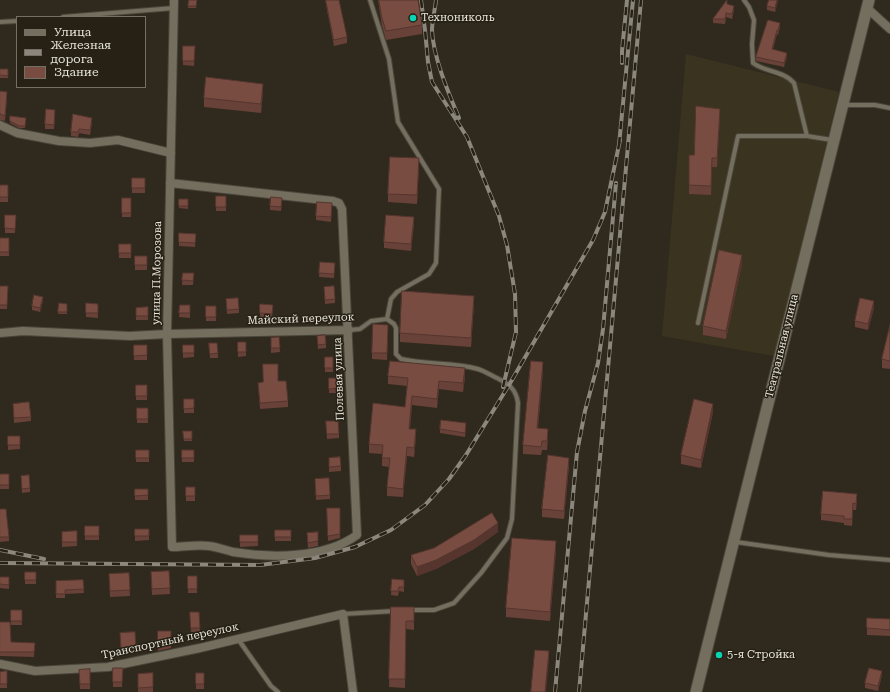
<!DOCTYPE html>
<html>
<head>
<meta charset="utf-8">
<style>
	body { margin:0 }
	#map { position:relative; width:890px; height:692px; overflow:hidden; background:#2f2a1d; font-family:"Roboto Serif",serif }
	canvas { display:block }
	.legend { position:absolute; left:16px; top:16px; width:130px; height:72px; box-sizing:border-box; background:#262114; border:1px solid #736f64; margin:0; padding:5px 7px; list-style:none; font-size:12px; color:#e7e4db }
	.legend li { display:flex; align-items:center; gap:8px; height:20px }
	.legend b { width:20px; border:1px solid #736f64 }
</style>
</head>
<body>
<div id="map">
<canvas width="890" height="692"></canvas>
<ul class="legend">
<li><b style="height:5px;background:#746e5f"></b>Улица</li>
<li><b style="height:5px;background:#8b877c"></b>Железная дорога</li>
<li><b style="height:11px;background:#794c41"></b>Здание</li>
</ul>
</div>
<script>
const c = document.querySelector('canvas').getContext('2d');
c.lineJoin = 'round';
function fillPath(path, color) {
  c.fillStyle = color;
  c.fill(path, 'evenodd');
}
function trace(path, color, width, dash) {
  c.strokeStyle = color;
  c.lineWidth = width;
  c.lineCap = dash ? 'butt' : 'round';
  c.setLineDash(dash || []);
  c.stroke(path);
}
function drawText(font, color, halo, rows, align = 'center') {
  c.font = font + ' "Roboto Serif",serif';
  c.lineWidth = 3;
  c.setLineDash([]);
  c.textBaseline = 'middle';
  c.strokeStyle = halo;
  c.fillStyle = color;
  for (const [text, x, y, turn = 0] of rows) {
    c.save();
    c.translate(x, y);
    c.rotate((+turn || 0) * Math.PI / 180);
    c.textAlign = isNaN(turn) ? turn : align;
    if (halo) c.strokeText(text, 0, 0);
    c.fillText(text, 0, 0);
    c.restore();
  }
}
const built = new Path2D(`
	M686,54L839,92L774,356L662,336Z`);
const service = new Path2D(`
	M744,0L749,7L754,20L752,44L753,63C765,72 784,71 794,83L807,136
	M63,17L174,8
	M0,22L17,21
	M844,105H875L890,108
	M387,319L394,324L396,328V354L401,359C426,365 453,362 478,369C484,371 491,375 497,378C509,384 516,389 518,403L512,519L507,538L481,573L454,603L434,610H410
	M698,323L738,136H807L832,140
	M349,330L360,329L371,321L387,319L391,299L397,292L429,274L436,263L439,189L398,122L389,59L370,0
	M736,542L829,555L890,560
	M343,614L395,611
	M238,639L271,686L278,692`);
const minor = new Path2D(`
	M867,8L890,29
	M0,125L17,133L59,141L90,143L118,140L171,153
	M170,183L333,201L339,203L342,209L357,535C324,559 271,558 233,552C225,550 217,547 209,546C197,544 184,547 172,547L167,334L174,0
	M0,333L23,331L130,336L167,334L349,330
	M0,664L35,671L108,667L200,648L343,614L353,692`);
const secondary = new Path2D(`
	M696,692L869,0`);
const rail = new Path2D(`
	M421,0L425,30L428,62L432,82L467,137L499,216L507,245L515,294L516,332L503,387
	M436,0C435,10 432,21 432,30C433,57 449,94 459,118
	M622,63V51L627,0
	M619,145L633,0
	M0,550L44,559
	M0,563L260,565L315,558L355,547L391,530L425,505L449,479L466,455L509,385L593,240L605,212L620,140
	M555,692L577,452L585,411L598,363L603,329L616,183
	M579,692L641,0`);
const wall = new Path2D(`
	M189,0H197L196,8H188Z
	M325,0H339L347,37V43L334,46Z
	M378,0H418L422,25V34L386,40L382,26Z
	M778,0L775,12L767,10V6Z
	M727,4L734,10L732,19L726,17L725,24L713,23V19Z
	M768,20L780,27L778,35L777,34L773,49L787,57L784,67L756,61V57Z
	M183,46H195L194,66L183,65Z
	M0,69H8V78H0Z
	M0,91L7,98L5,121L0,120Z
	M263,92L261,113L204,107V98Z
	M55,114L54,129H45V124Z
	M10,116L26,118L25,128H19L10,123Z
	M720,117L717,167H712L711,195L689,194V155H694Z
	M92,123L90,135L79,133L78,137L71,136V132Z
	M419,167L417,204L388,202V194Z
	M132,178H145V193H132Z
	M0,185H8V202H0Z
	M216,196H226V211H216Z
	M122,198H131V217H122Z
	M179,199H188V209L179,208Z
	M282,202L281,211L270,210V206Z
	M332,207L331,222L316,220V216Z
	M5,215H16L15,233H5Z
	M414,224L411,251L384,248V242Z
	M179,233L196,234L195,247L179,246Z
	M0,238H9V256H0Z
	M119,244H131V258H119Z
	M135,256H147V270H135Z
	M320,262L335,263L334,278L319,277Z
	M742,264L726,339L703,335V326Z
	M183,273H194L193,285H182Z
	M0,286H8L7,309H0Z
	M324,287L335,299V303L325,304Z
	M226,299L239,309V313L227,314Z
	M43,301L40,312L32,310V306Z
	M59,303L67,304V314H58Z
	M86,303L98,304V318L86,317Z
	M260,304L273,305L272,318H260Z
	M474,304L471,347L400,342V333Z
	M180,305H190V318L179,317Z
	M206,306H216V321H206Z
	M148,307V320H136V308Z
	M874,308L868,330L855,327V321Z
	M388,325L387,360L372,359V353Z
	M890,325V369L882,368V359Z
	M317,336L326,344V348L318,349Z
	M279,337L280,352L271,353V338Z
	M238,342H246V356L238,357Z
	M209,343H217L218,358H210Z
	M134,345H147V360H134Z
	M183,345H194V357L183,358Z
	M325,357H333V372H325Z
	M543,371L538,428L548,438L547,450H542L541,455L523,454V445Z
	M388,376L465,377L463,392L439,389L437,408L412,405L410,429L416,438L414,457L407,456L403,497L387,496V487L389,467L382,466V454L369,453V444L405,407L407,386L388,384Z
	M329,378H343V393H329Z
	M278,381L288,401V407L260,409L258,383Z
	M136,385H147V400H136Z
	M184,399H194V413H184Z
	M13,404L31,417V421L14,423Z
	M137,408H148V423H137Z
	M713,412L701,468L681,464V455Z
	M326,421L339,434V438L327,439Z
	M466,428L465,437L440,433V429Z
	M183,431H192V441H184Z
	M8,436H20V449L8,450Z
	M136,450H149V462H136Z
	M182,450H194V462H182Z
	M329,458L341,466V471L329,472Z
	M569,466L564,519L542,517V509Z
	M0,474H9V489H0Z
	M21,476L30,488V492L22,493Z
	M315,479L330,495V499L316,500Z
	M186,487H195V501H186Z
	M135,489H148V500H135Z
	M857,500L856,510H853L852,526L844,525V523L821,520V514Z
	M327,508H340V538L328,541Z
	M0,509L9,537V541L0,542Z
	M85,526H99V540H85Z
	M135,529H149V540L135,541Z
	M275,530H291V541H275Z
	M77,531V546L62,547V532Z
	M498,532L474,549L436,569L417,576L411,564V555Z
	M307,533L318,541V546L308,548Z
	M240,535H258V546L240,547Z
	M556,550L550,621L506,617V608Z
	M169,571L170,594L152,595L151,578Z
	M25,572H36V584H25Z
	M129,573L130,596L110,597L109,574Z
	M188,576H197V593H188Z
	M0,577H9V589L0,588Z
	M392,579L404,580V592L399,591L398,596L391,595Z
	M83,580L84,593L65,594V598H56V581Z
	M391,607H414V630L406,629L405,688L389,687Z
	M11,610H22V625H11Z
	M190,612H199L200,632H191Z
	M890,619V636L867,635V628Z
	M0,622L11,642L35,643L34,657L0,656Z
	M158,631H171V648L158,651Z
	M135,632L136,652L121,653L120,633Z
	M113,668H123L122,687H113Z
	M90,669V689H80L79,670Z
	M7,671V688H0V672Z
	M153,673V692H138V674Z
	M196,673H204V689H196Z
	M882,675L878,691L865,688V683Z`);
const shadedWall = new Path2D(`
	M777,0H778L775,12V8Z
	M734,6V10L732,19V14Z
	M780,23V27L778,35V30Z
	M777,30V34L772,53V49Z
	M787,53V57L784,67V63Z
	M263,84V92L261,113V104Z
	M720,109V117L717,167V158Z
	M419,158V167L417,204V195Z
	M712,158V167L711,195V186Z
	M414,217V224L411,251V244Z
	M742,255V264L726,339V331Z
	M474,296V304L471,347V338Z
	M43,297V301L40,312V308Z
	M874,301V308L868,330V324Z
	M543,362V371L537,437V428Z
	M465,368V377L463,392V383Z
	M439,381V389L437,408V399Z
	M412,396V405L409,437V429Z
	M713,404V412L701,468V460Z
	M416,429V438L414,457V448Z
	M548,429V438L547,450V441Z
	M407,447V456L403,497V489Z
	M569,458V466L564,519V511Z
	M853,503V510L852,526V519Z
	M498,523V532L474,549L436,569L417,576V567Z
	M556,541V550L550,621V612Z
	M549,651V660L546,692H545Z
	M882,671V675L878,691V686Z`);
const building = new Path2D(`
	M189,0H197L196,6H188Z
	M326,0H339L347,37L334,40Z
	M379,0H418L422,25L386,31L382,18Z
	M727,0V4L734,6L732,14L726,13L725,19H713Z
	M769,0H777L775,8L767,6Z
	M768,20L780,23L778,30H777L772,49L787,53L784,63L756,57Z
	M145,33H146L145,53Z
	M183,46H195L194,61H183Z
	M0,69H8V76L0,75Z
	M206,77L263,84L261,104L204,98Z
	M0,91L7,92L5,116L0,114Z
	M696,106L720,109L717,158H712L711,186L689,185V155H694Z
	M46,109L55,110L54,125L45,124Z
	M73,114L92,118L90,130L79,129L78,132H71Z
	M10,116L26,118L25,126H19L10,121Z
	M390,157L419,158L417,195L388,194Z
	M132,178H145V188H132Z
	M0,185H8V197H0Z
	M216,196H226V207H216Z
	M271,197L282,198L281,207L270,206Z
	M122,198H131V213H122Z
	M179,199H188V206H179Z
	M317,202L332,203L331,217L316,216Z
	M5,215H16L15,229L5,228Z
	M386,215L414,217L411,244L384,242Z
	M179,233L196,234L195,243L179,242Z
	M0,238H9V252H0Z
	M119,244H131V253H119Z
	M719,250L742,255L726,331L703,326Z
	M135,256H147V265H135Z
	M320,262L335,263L334,274L319,273Z
	M183,273H194L193,281L182,280Z
	M0,286H8L7,305H0Z
	M334,286L335,299L325,300L324,287Z
	M402,291L474,296L471,338L400,333Z
	M34,295L43,297L40,308L32,306Z
	M238,298L239,309L227,310L226,299Z
	M860,298L874,301L868,324L855,321Z
	M59,303L67,304V312H58Z
	M86,303L98,304V313H86Z
	M260,304L273,305L272,314L260,313Z
	M180,305H190V313H179Z
	M206,306H216V317H206Z
	M148,307V316H136V308Z
	M373,324L388,325L387,353H372Z
	M890,325V361L882,359Z
	M325,335L326,344L318,345L317,336Z
	M279,337L280,348H271V338Z
	M238,342H246V352H238Z
	M209,343H217L218,353L210,354Z
	M134,345H147V355L134,356Z
	M183,345H194V353H183Z
	M325,357H333V368H325Z
	M390,361L465,368L463,383L439,381L437,399L412,396L409,429H416L414,448L407,447L403,489L387,487L390,458H382L383,445L369,444L373,403L405,407L408,378L388,376Z
	M531,361L543,362L537,428L548,429L547,441H542L541,447L523,445Z
	M263,364H278V381H286L288,401L260,403L258,383L263,382Z
	M329,378H343V388L329,389Z
	M136,385H147V396H136Z
	M184,399H194V408L184,409Z
	M694,399L713,404L701,460L681,455Z
	M29,402L31,417L14,418L13,404Z
	M137,408H148V419H137Z
	M441,420L466,423L465,433L440,429Z
	M326,421H338L339,434H327Z
	M183,431H192V439H184Z
	M8,436H20V445H8Z
	M136,450H149V458H136Z
	M182,450H194V458H182Z
	M548,455L569,458L564,511L542,509Z
	M340,457L341,466L329,467V458Z
	M0,474H9V485H0Z
	M29,475L30,488L22,489L21,476Z
	M329,478L330,495L316,496L315,479Z
	M186,487H195V496H186Z
	M135,489H148V495L135,496Z
	M823,491L857,494L856,504L853,503L852,519H844V516L821,514Z
	M327,508H340V534L328,536Z
	M0,509H6L9,537H0Z
	M492,513L498,523L474,540L436,560L417,567L411,555L434,548Z
	M85,526H99V536H85Z
	M135,529H149V536H135Z
	M275,530H291V537H275Z
	M77,531V542H62V532Z
	M318,532V541L308,543L307,533Z
	M240,535H258V542H240Z
	M512,538L556,541L550,612L506,608Z
	M169,571L170,588L152,589L151,572Z
	M25,572H36V580H25Z
	M129,573L130,590L110,591L109,574Z
	M188,576H197V589H188Z
	M0,577H9V585L0,584Z
	M392,579L404,580V587H399L398,591H391Z
	M83,580L84,589L65,590V594H56V581Z
	M391,607H414V621H406L405,679H389Z
	M11,610H22V621H11Z
	M190,612H199L200,628H191Z
	M867,618L890,619V630L867,628Z
	M0,622H10L11,642L35,643L34,652H0Z
	M158,631H171V644L158,646Z
	M135,632L136,648H121L120,633Z
	M535,650L549,651L545,692H531Z
	M113,668H123L122,682H113Z
	M869,668L882,671L878,686L865,683Z
	M90,669V684H80L79,670Z
	M7,671V684H0V672Z
	M153,673V687L138,688V674Z
	M196,673H204V684H196Z`);
const markers = [
	[413,18,4,"#09d5b5"],
	[719,655,4,"#09d5b5"]
];
const poiNames = [
	["Технониколь",421,18],
	["5-я Стройка",727,655]
];
const streetNames = [
	["улица П.Морозова",157,273,-89],
	["Майский переулок",301,319,-2],
	["Театральная улица",782,346,-76],
	["Полевая улица",339,379,-92],
	["Транспортный переулок",170,641,-12]
];
fillPath(built, '#3a331f');
trace(service, '#4a453a', 6);
trace(minor, '#4a453a', 10);
trace(secondary, '#4a453a', 13);
trace(service, '#746e5f', 4);
trace(minor, '#746e5f', 8);
trace(secondary, '#746e5f', 11);
trace(rail, '#8b877c', 4);
trace(rail, '#262114', 2.5, [8]);
fillPath(wall, '#684138');
fillPath(shadedWall, '#55352e');
fillPath(building, '#794c41');
trace(building, '#55352e', 1);
for (const [x, y, r, color] of markers) {
  const dot = new Path2D();
  dot.arc(x, y, r, 0, 2 * Math.PI);
  c.fillStyle = color;
  c.fill(dot);
  trace(dot, '#262114', 1.5);
}
drawText('11px', '#e7e4db', '#262114', poiNames, 'left');
drawText('11px', '#e7e4db', '#262114', streetNames);
</script>
</body>
</html>
